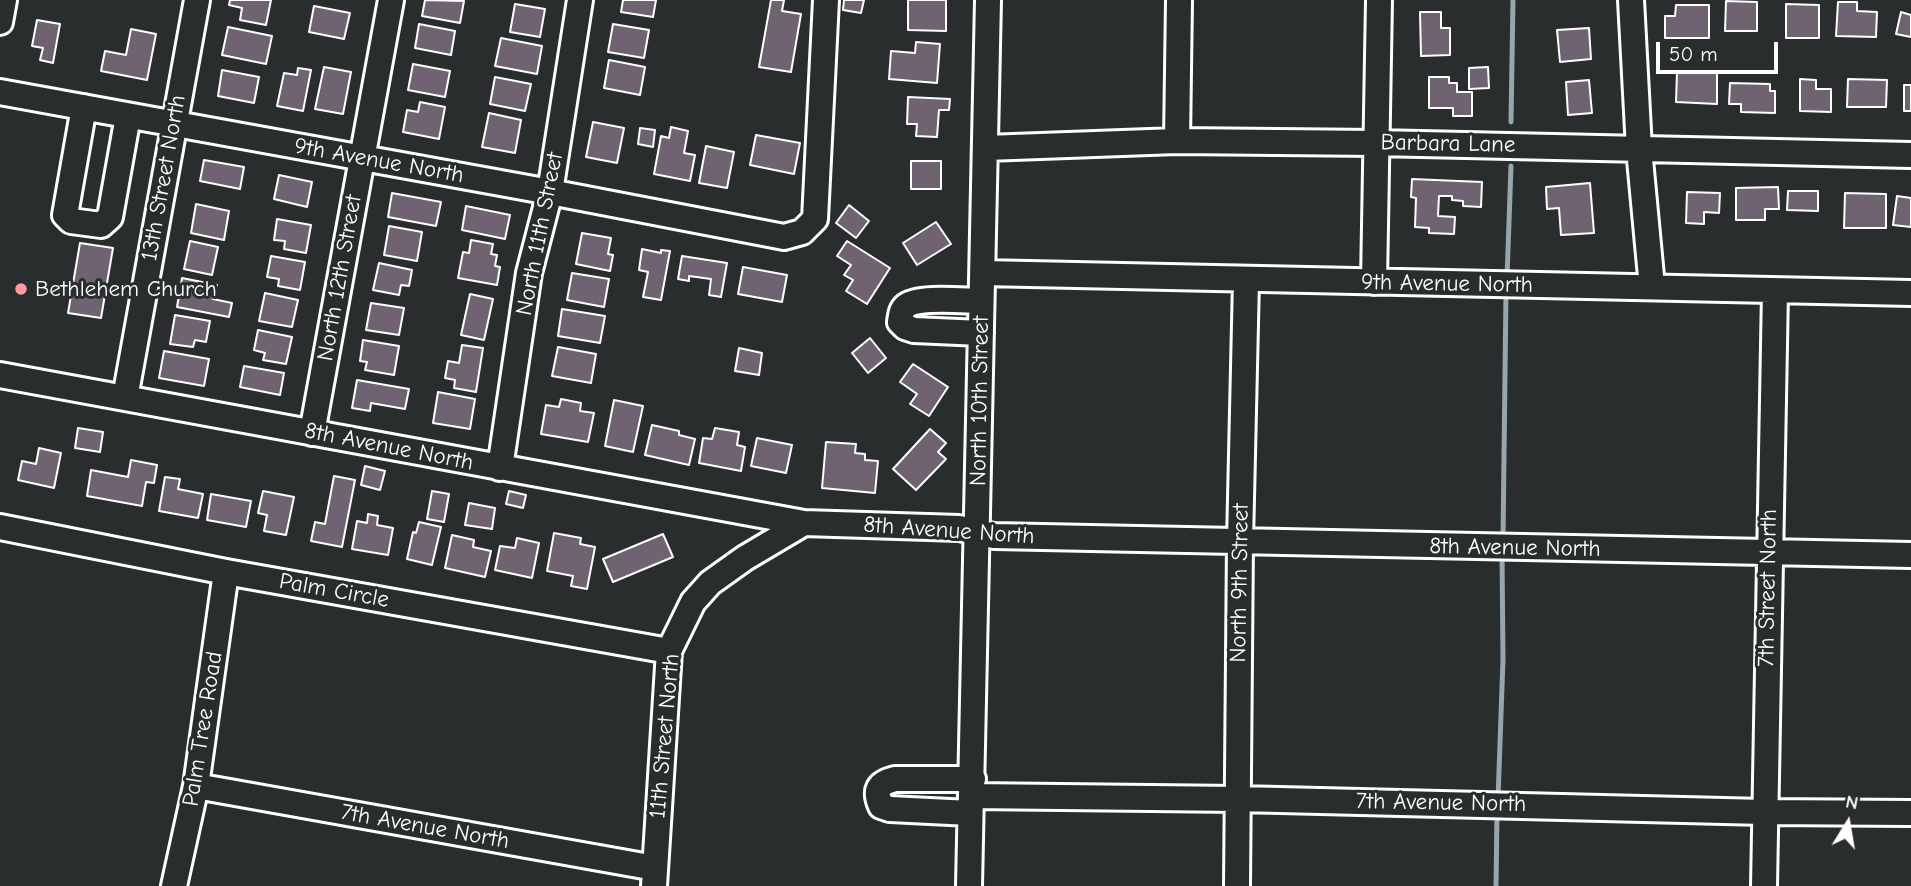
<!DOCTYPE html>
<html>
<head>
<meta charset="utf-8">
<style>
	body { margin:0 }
	#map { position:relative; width:1911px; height:886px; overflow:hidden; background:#2a2d2e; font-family:"Comic Neue",sans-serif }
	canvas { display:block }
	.north { position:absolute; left:1813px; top:788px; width:70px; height:70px; -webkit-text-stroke:5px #2a2d2e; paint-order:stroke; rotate:11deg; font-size:19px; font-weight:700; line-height:28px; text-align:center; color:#fff }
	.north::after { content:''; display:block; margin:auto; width:24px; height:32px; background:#fff; clip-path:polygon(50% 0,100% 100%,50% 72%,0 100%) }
	.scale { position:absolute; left:1656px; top:42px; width:122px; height:32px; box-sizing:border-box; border:4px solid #fff; border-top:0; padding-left:9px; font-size:21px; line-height:24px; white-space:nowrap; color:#fff; -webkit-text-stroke:5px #2a2d2e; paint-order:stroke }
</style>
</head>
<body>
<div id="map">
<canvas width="1911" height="886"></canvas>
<div class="north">N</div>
<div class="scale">50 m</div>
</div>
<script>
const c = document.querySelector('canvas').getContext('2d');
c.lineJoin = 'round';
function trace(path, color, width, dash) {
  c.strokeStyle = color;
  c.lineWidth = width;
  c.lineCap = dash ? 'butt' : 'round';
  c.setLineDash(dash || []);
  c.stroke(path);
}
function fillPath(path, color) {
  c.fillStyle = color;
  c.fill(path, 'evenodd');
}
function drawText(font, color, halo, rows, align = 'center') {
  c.font = font + ' "Comic Neue",sans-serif';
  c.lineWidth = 6;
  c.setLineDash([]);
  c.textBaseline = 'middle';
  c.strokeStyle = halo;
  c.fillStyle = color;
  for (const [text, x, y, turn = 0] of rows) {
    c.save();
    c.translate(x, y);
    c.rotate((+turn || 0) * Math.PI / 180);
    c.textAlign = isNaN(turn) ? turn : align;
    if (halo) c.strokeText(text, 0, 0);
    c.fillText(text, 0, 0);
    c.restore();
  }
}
const stream = new Path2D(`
	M1511,122L1513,0
	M1507,278L1511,166
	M1503,540L1506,291
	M1498,799L1503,659L1502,553
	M1496,886L1497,812`);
const building = new Path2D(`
	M230,0H271L266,25L240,20L242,8L229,5Z
	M425,0L464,1L460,23L422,16Z
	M623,0H656L653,17L621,12Z
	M771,0H784L782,11L801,14L791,72L759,67Z
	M844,0H864L861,13L843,10Z
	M908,0H946V31L908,30Z
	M1726,1L1757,2V31H1725Z
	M1838,2H1857V11L1877,12L1876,37L1836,36Z
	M515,4L545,9L540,37L510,32Z
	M1786,4L1819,5V38H1786Z
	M1676,5H1709V38H1665V16H1675Z
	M314,6L350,13L344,39L309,32Z
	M1420,12H1441V28H1450V55L1421,56Z
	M1901,12L1911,15V37L1896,34Z
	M37,20L60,24L53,63L40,60L43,48L32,46Z
	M419,24L455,31L451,55L415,48Z
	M613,24L649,30L644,58L608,52Z
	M228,27L272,36L266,64L222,55Z
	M1589,28L1591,59L1560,62L1557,30Z
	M131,29L156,34L147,80L101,71L105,51L126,55Z
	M501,38L542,46L537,74L495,66Z
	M916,42L940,44L937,83L889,79L891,51L915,53Z
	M609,60L645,67L640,95L604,88Z
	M413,64L450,71L445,97L408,90Z
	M324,67L351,72L343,114L315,109Z
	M1488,67L1489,88L1469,89V68Z
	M298,68L311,70L303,111L277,106L284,73L297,75Z
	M222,70L259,77L254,103L218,96Z
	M1677,72L1717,73V104L1676,102Z
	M495,77L531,84L525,111L490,104Z
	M1429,77H1449V83H1457V92H1472V116H1453V108H1429Z
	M1800,79L1816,80V89H1831V112L1800,111Z
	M1848,79L1887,80L1886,107H1847Z
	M1589,80L1592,113L1568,115L1566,82Z
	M1730,83L1770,84V91H1775V113L1741,112V104H1729Z
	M1904,85H1911V111H1904Z
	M908,97L950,99L949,110H939L937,137L916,136L917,124H907Z
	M420,102L445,107L439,139L403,132L407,110L418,112Z
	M489,113L521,120L515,153L482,147Z
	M593,122L624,128L617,163L586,157Z
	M671,127L688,131L684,153L695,155L690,181L654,174L661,136L669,138Z
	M640,128L655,130L653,147L638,144Z
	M756,135L800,143L794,174L750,165Z
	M706,146L734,152L727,188L699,183Z
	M204,160L244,167L240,189L200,181Z
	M911,161H941V189H911Z
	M279,175L312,182L307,207L274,199Z
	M1412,179L1482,182L1481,207L1463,206V201L1452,200V196H1439L1438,216L1455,217L1454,234L1429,233V228L1415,227L1416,198L1411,197Z
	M1590,183L1594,233L1561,235L1559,208L1547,209L1546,187Z
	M1778,187L1779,209H1765V220H1736V188Z
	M1788,191H1818V211L1787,210Z
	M1687,192L1720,193L1719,213L1704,212V224L1686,223Z
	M392,193L441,202L436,226L388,217Z
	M1845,193L1886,194V228H1844Z
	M1897,196L1911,198V227L1893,225Z
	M196,204L229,211L224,240L191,233Z
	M849,205L869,221L856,238L836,223Z
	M466,206L510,215L505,239L462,230Z
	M277,219L311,225L306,253L284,249L285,241L274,240Z
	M936,222L951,244L917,265L903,243Z
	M389,226L422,232L417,261L384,255Z
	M582,233L611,238L608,254L613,255L610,271L576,264Z
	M471,240L493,244L491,254L497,255L495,266L500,267L497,285L458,278L463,252L469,253Z
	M190,241L218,247L212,275L184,269Z
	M847,241L890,268L867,304L846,291L853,280L844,275L851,265L837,256Z
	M80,243L113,248L101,318L68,313Z
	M642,249L661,253V250L670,251L661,300L643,297L648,272L639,270Z
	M271,256L305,262L300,290L278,286L279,279L267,277Z
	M682,256L727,263L721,297L709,295L711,279L689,276V281L678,279Z
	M379,263L412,270L409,286L401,285L399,295L373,290Z
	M743,267L787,275L782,302L738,294Z
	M572,273L609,279L604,307L567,300Z
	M182,278L217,285L213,299L232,303L229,317L177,307Z
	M265,293L298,300L292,327L259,321Z
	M470,294L493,299L484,340L461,335Z
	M371,303L404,308L399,335L366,330Z
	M562,309L605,316L600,343L558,336Z
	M175,315L210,321L206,342L195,340L193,347L170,344Z
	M258,330L292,337L286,364L263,360L265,353L254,350Z
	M870,338L886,358L868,373L852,353Z
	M363,340L399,346L394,375L365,370L367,362L360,361Z
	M462,345L483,348L476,392L454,388L455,380L445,378L448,361L459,363Z
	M558,347L596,354L591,383L552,376Z
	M739,348L762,353L759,375L735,371Z
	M164,351L209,359L204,386L159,378Z
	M913,364L948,387L929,416L910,404L917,394L900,382Z
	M244,366L284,373L280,395L240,387Z
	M357,380L409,389L405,409L371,403L370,411L352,408Z
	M438,392L475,399L470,429L433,423Z
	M561,399L581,403L580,411L594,413L588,442L541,434L546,405L559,407Z
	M614,400L643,406L633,452L605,446Z
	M652,425L679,431V435L695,439L689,465L645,455Z
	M78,428L103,432L100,452L75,448Z
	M715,428L739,432L737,445L745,447L741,471L699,463L703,438L712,439Z
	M930,429L946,443L938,452L946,459L916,490L893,469Z
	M757,438L792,445L786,473L751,466Z
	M826,442L856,444L855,453L865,454V460L878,461L875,493L822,488Z
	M39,448L61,453L54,488L18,480L22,461L36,464Z
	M131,460L157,465L154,483L146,482L142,506L87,496L91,470L128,477Z
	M365,466L385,471L380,490L361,485Z
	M334,476L355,480L342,547L311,541L315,522L325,524Z
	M165,477L180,479L178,489L203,494L198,518L159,511Z
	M263,491L294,497L286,535L264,531L267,515L258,513Z
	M432,491L449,494L444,522L427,519Z
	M509,491L526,495L523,508L506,504Z
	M211,494L251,501L246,527L207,520Z
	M469,503L495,508L492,529L465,525Z
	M368,514L378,516L377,525L393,528L388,555L352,549L357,521L367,523Z
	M419,522L441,527L432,565L407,559L413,532L416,533Z
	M554,533L581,538L580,544L595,547L587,589L571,586L573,576L547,571Z
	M663,534L673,557L613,582L603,559Z
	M452,535L474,540L473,547L491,551L485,577L445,568Z
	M517,538L539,543L532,578L495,570L500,546L515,548Z`);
const minor = new Path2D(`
	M1631,0L1639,149L1652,287
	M0,22L4,0
	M0,92L550,192L784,237L802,232L815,219L826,0
	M84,107L65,215L71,221L101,225L110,217L128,116
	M1177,141L1179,0
	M986,148L1177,141L1376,143L1911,155
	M983,273L1911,293
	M1374,282L1379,0
	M981,333L914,330L905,327L900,322C901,316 901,310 906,306C918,296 965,301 981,301
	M0,375L804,523L959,528L994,536L1911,555
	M125,398L197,0
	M312,433L391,0
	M500,468L529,273L550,192L580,0
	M0,527L226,572L669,651
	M196,786L655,868
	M971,796L1239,799L1764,812L1911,813
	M970,813L890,809L881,806C874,790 878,783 895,779H973
	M174,886L196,786L226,572
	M654,886L669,651L693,602L710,583L745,558L804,523
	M969,886L988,0
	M1237,886L1240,542L1246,280
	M1764,886L1775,291`);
const markers = [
	[21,289,7,"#ff9aa2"]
];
const streetNames = [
	["Barbara Lane",1448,144,1],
	["9th Avenue North",379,161,10],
	["13th Street North",164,178,-80],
	["North 11th Street",540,234,-79],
	["North 12th Street",340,278,-80],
	["9th Avenue North",1447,284,1],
	["North 10th Street",980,401,-89],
	["8th Avenue North",389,447,11],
	["8th Avenue North",949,531,4],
	["8th Avenue North",1515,548,1],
	["North 9th Street",1240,583,-89],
	["7th Street North",1768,588,-89],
	["Palm Circle",334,591,10],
	["Palm Tree Road",203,729,-81],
	["11th Street North",665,736,-85],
	["7th Avenue North",1441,803,1],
	["7th Avenue North",425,827,10]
];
const poiNames = [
	["Bethlehem Church",35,289]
];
trace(stream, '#95a6ac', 5);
fillPath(building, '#6f6372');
trace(building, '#fff', 2);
trace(minor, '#fff', 30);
trace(minor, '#2a2d2e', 24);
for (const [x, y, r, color] of markers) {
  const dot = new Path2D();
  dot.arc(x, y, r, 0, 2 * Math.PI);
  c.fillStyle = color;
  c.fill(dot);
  trace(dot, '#2a2d2e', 2.5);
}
drawText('23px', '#fff', '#2a2d2e', streetNames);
drawText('23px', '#fff', '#2a2d2e', poiNames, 'left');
</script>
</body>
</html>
